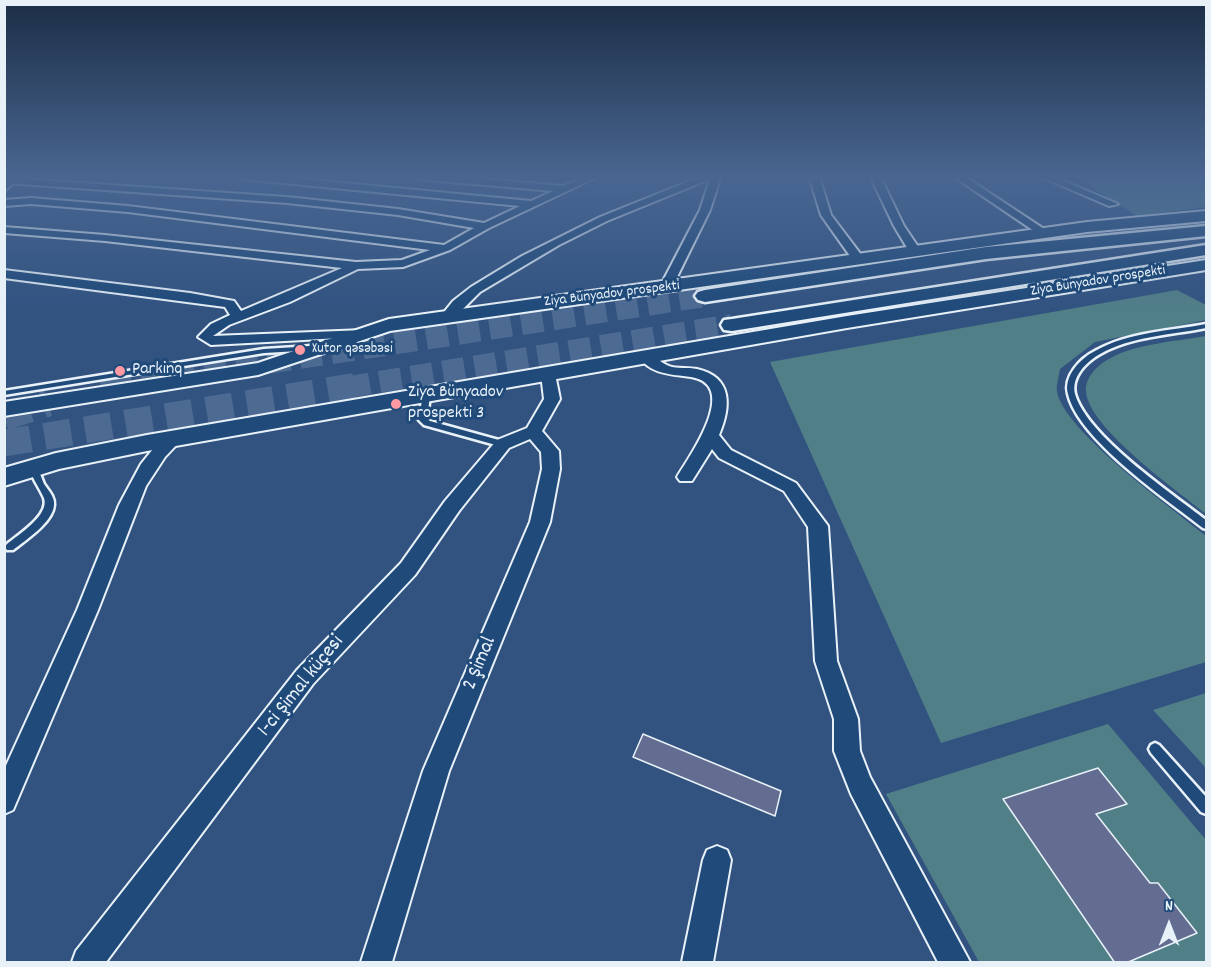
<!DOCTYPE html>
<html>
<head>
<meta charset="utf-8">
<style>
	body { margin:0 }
	#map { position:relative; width:1211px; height:967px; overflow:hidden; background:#325380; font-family:Dekko,sans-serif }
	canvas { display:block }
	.frame { position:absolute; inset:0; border:6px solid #e8f1f8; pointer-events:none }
	.north { position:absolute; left:1139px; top:895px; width:60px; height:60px; -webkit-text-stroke:4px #1f4a7a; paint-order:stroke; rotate:0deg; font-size:16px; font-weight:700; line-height:24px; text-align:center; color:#e8f1f8 }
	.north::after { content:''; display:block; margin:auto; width:21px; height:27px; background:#e8f1f8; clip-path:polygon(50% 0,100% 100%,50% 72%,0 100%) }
</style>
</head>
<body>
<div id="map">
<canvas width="1211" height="967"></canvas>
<div class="frame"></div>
<div class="north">N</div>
</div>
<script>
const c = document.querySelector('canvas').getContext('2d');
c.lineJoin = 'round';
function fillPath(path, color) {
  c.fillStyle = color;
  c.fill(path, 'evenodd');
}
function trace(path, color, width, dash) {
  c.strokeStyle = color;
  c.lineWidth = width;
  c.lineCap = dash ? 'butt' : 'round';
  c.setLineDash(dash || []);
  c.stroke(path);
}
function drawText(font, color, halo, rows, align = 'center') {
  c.font = font + ' Dekko,sans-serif';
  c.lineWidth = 6;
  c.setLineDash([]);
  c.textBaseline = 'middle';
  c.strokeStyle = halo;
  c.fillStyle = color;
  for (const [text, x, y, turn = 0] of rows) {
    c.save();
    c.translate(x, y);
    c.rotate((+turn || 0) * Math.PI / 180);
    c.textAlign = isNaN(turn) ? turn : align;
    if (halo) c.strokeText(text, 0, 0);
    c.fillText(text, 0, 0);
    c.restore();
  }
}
const green = new Path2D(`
	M1075,176H1206V207L1137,216Z
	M1177,290L1206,305V320L1095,342L1060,369C1059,376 1056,386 1057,392C1065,432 1172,508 1206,536V662L941,743L770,362Z
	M1206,336V514C1179,492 1087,427 1086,391C1085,379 1095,368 1104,362C1132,343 1175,342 1206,336Z
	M1206,693V768L1153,710Z
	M1108,724L1206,840V962H979L886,794Z`);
const building = new Path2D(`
	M643,734L781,791L775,816L633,757Z
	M1098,768L1127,804L1096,814L1150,883H1158L1197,933L1126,963H1115L1003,799Z`);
const primaryTunnelFar1 = new Path2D(`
	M110,387L705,296
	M348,387L732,325`);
const primaryTunnel = new Path2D(`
	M101,389L118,386
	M4,417L48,403
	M4,443L358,386`);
const service = new Path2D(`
	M1206,324V328C1171,335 1132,336 1100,354C1086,362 1071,377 1075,394C1087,436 1171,493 1206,520V529L1203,528C1166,499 1078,439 1068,394C1063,376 1081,358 1095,351C1128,332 1170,331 1206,324Z
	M313,346L317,348L316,350L264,353L4,395V391L264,349Z
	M423,393H426L430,395L427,419L430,421L506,442L507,444L503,447L424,425L419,420Z
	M33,464C39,468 41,477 44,484C48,490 55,497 54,505C53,522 26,540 13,550H7L5,547L7,544C18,535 50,515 44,498C39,487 32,478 29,467Z
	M1155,743L1159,745L1206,797V814L1201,812L1151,753L1149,749L1151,745Z`);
const minor = new Path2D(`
	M236,176H271L531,201L553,191L417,179L412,176H449L564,186L586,176H599L489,228L450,250L403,267L358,269L290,302L229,325L213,336L364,330V336L359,337L211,345L198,337L211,324L230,315L225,307L4,278V270L190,293L234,301L241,311L342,268L105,241L4,233V227L105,235L356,262L402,260L430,250L128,212L31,204L4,206V200L31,198L128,206L444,245L474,228L398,215L287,203L6,183L4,181L9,178L287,197L398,209L484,223L520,206L241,179Z
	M702,176H721L710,210L676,279L675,291H667L664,279L700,210L710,179L607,221L559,245L480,292L453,319H443L441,316L453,301L471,287L522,256L600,217Z
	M809,176H819L831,215L865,260L863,263H855L821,215Z
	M870,176H880L904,226L921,251L919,253L909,251L894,226Z
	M953,176H964L1050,233L1040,235Z
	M1039,176H1052L1118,204L1109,206Z
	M645,352C654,354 660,363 669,366C677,369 688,367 697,369C733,377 731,407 719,435L731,450L796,483L828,526L837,661L858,719L860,751L870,777L970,962H938L851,794L834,751V719L815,661L808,527L784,491L719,458L712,449L692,481H680L677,477C689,457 741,385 691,377C670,374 652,375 638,356Z
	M548,370L555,374L560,399L542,431L559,451L560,469L550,522L449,771L392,962H361L423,771L530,522L542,469L541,452L530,439L509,448L459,511L415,575L313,684L106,962H72L76,951L297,670L401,563L445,501L497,440L527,428L544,399L541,374Z
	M174,434L182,439L165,457L146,486L98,610L13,810L4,814V770L77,610L119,505L141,464L153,449L168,435Z
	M717,846L727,850L731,860L713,962H682L703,860L707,850Z`);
const tertiary = new Path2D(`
	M8,176H21L4,191V180Z`);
const secondary = new Path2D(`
	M1206,211V221L1087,232L390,331L258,375L4,416V402L258,363L389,319L1087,222Z
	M1206,260V270L847,328L147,451L59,469L4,486V468L56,453L147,435L847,316Z`);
const primary = new Path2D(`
	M1206,226V236L986,259L705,302L698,300L695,296L698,292L705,290L986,247Z
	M1206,245V255L732,331L724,330L721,325L724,320L732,319Z`);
const markers = [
	[300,350,6,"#ff9aa2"],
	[120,371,6,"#ff9aa2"],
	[396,404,6,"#ff9aa2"]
];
const farStreetnames = [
	["Ziya Bünyadov prospekti",1098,282,-9],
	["Ziya Bünyadov prospekti",612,295,-7]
];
const farPoinames = [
	["Xutor qəsəbəsi",312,350]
];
const poiNames = [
	["Parkinq",132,371],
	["Ziya Bünyadov",408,394],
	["prospekti 3",408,415]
];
const nearStreetnames = [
	["2 Şimal",481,664,-67],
	["1-ci Şimal küçesi",302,687,-51]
];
fillPath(green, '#517f88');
fillPath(building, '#636c91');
trace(building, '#e8f1f8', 1.5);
trace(primaryTunnelFar1, '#4d6b92', 22, [22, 10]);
trace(primaryTunnel, '#4d6b92', 27, [27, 14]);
trace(service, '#e8f1f8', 5);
trace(minor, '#e8f1f8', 4);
trace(tertiary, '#e8f1f8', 5);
trace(secondary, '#e8f1f8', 4);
trace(primary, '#e8f1f8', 5);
fillPath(service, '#1f4a7a');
fillPath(minor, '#1f4a7a');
fillPath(tertiary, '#1f4a7a');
fillPath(secondary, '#1f4a7a');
fillPath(primary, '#1f4a7a');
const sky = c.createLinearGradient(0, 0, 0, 311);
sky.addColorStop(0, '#1c2e46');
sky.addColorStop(0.57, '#496691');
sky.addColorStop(1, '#49669100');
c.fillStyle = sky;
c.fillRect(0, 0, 1211, 311);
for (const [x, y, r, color] of markers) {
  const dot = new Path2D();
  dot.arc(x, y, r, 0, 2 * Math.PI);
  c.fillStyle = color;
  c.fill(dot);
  trace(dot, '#1f4a7a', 2);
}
drawText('15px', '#e8f1f8', '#1f4a7a', farStreetnames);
drawText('15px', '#e8f1f8', '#1f4a7a', farPoinames, 'left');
drawText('18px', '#e8f1f8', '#1f4a7a', poiNames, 'left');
drawText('21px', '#e8f1f8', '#1f4a7a', nearStreetnames);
</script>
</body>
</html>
